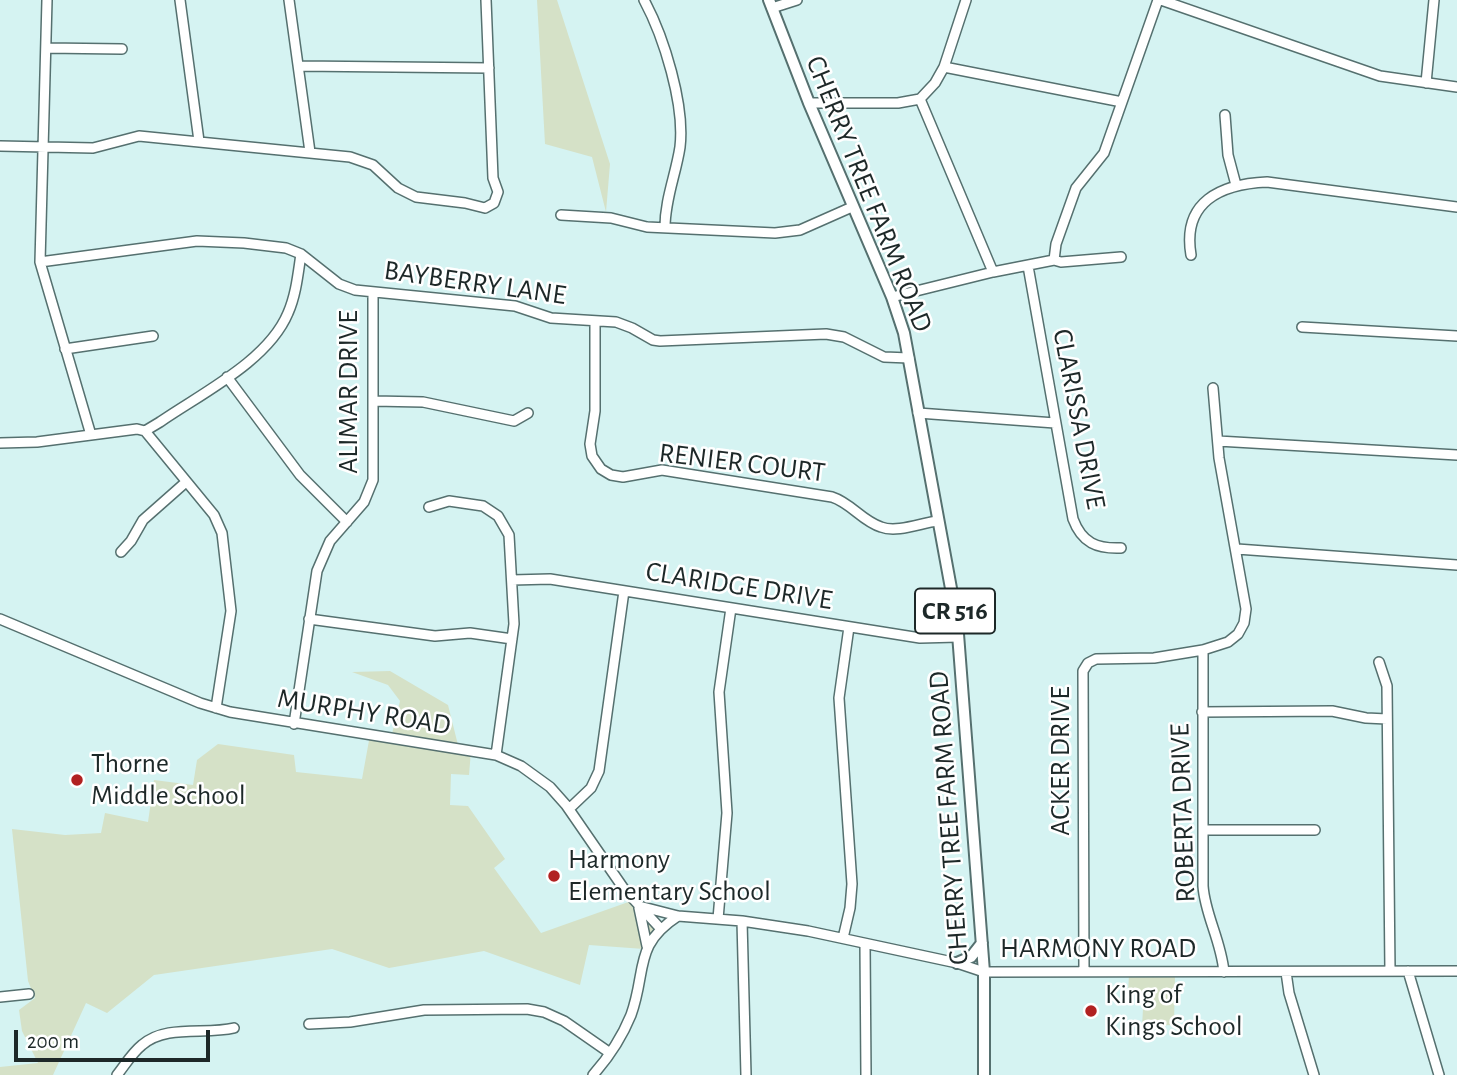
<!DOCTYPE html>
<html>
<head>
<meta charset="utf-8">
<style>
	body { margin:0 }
	#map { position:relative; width:1457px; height:1075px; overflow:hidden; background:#d5f3f2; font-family:"Alegreya Sans",sans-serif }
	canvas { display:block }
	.scale { position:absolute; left:14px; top:1030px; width:196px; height:32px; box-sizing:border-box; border:4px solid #1d2828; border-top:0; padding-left:9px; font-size:21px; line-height:24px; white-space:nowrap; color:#1d2828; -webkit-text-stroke:5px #fff; paint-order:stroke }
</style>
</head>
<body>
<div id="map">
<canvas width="1457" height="1075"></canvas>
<div class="scale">200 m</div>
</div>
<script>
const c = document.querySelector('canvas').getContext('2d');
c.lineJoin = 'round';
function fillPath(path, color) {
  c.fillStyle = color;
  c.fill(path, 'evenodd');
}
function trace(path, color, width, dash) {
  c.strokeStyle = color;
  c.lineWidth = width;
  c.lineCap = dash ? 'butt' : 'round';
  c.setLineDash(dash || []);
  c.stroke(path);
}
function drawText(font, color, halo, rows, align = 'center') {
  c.font = font + ' "Alegreya Sans",sans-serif';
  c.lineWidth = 5;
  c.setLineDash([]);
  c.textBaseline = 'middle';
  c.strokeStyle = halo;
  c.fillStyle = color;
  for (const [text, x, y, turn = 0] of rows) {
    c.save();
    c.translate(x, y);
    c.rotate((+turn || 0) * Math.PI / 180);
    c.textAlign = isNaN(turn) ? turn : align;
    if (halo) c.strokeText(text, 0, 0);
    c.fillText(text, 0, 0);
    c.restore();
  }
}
const green = new Path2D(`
	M537,0H557L610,164L606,212L592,157L545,144Z
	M390,671L448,705L459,749L471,751L469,775L451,774L450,805L468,806L505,859L494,868L541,933L634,900L659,926L644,949L589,945L580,985L484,951L389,968L332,949L154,975L107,1013L86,1003L53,1075H0V1067L38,1063L22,1031L19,1010L35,998L28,981L12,829L65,835L101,833L105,813L148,822L154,780L193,785L197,760L218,744L294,755L296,772L362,779L370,735L391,738L400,701L388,685L352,672Z
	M1143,967H1165V975H1175L1174,1025L1142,1026L1144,992H1128L1129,975H1143Z`);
const minor = new Path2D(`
	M47,0L40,262L91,435
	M180,0L199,141
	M289,0L310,152
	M644,0C664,37 685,105 680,147C676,174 665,199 665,227
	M1161,0L1380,76L1457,87
	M772,8L797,0
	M46,48L122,49
	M299,66L489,68
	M944,67L1122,102
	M1426,83L1434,0
	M920,99L993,272
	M809,103H898L920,99L935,83L944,67L966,0
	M1225,115L1228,155L1236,185
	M0,146L93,148L139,136L350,157L373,165L398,188L416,197L465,203L485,208L494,203L498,192L493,178L486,0
	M561,215L611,218L647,227L775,233L800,230L852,207
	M1191,255C1182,202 1220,184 1267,182L1457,207
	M1054,260L1056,244L1076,188L1104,153L1158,0
	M40,262L197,241L244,243L286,248L301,254L339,284L355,290L515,306L551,318L616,322L632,328L653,340L660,341L826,334L844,337L884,357L909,358
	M1028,266L1073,519C1082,543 1097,549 1121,548
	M892,297L993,272L1054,260L1061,262L1121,257
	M595,321V411L590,444L592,456L601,469L611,475L623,477L662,470L832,497C851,503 862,521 881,527C897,533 921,523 937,521
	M1302,327L1457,336
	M65,349L153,336
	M227,377L300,475L347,522
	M374,401L423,402L514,421L528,413
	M918,413L1055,423
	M145,431L214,515L222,533L231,611L216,708
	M1218,441L1457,455
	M0,443L37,442L137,429L145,431L160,422C202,393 268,361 288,313C296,295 298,274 301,254
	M429,507L449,501L483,506L498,516L509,535L514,624L496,755
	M1237,549L1457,565
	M121,552L131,541L143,520L186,482
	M512,580L550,579L920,638L958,637
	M0,619L200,703L230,712L496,755L521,766L550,787L566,805L624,889L660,928
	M309,619L435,636L470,633L512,639
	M1203,650V886C1205,915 1221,940 1224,972
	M1379,662L1387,686L1390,971
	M1202,712L1332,711L1366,718L1387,719
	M294,724L317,571L330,541L364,502L373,480V293
	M569,809L591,788L599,771L624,591
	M1203,830H1315
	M639,906L678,916L742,921L808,931L957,963L984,972L1457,971
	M639,908L647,946
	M718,919L727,813L719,692L731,608
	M742,921L746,1075
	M843,938L850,908L852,884L839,698L849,627
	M865,944L866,1075
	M1408,971L1439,1075
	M1084,972L1083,671L1088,663L1096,659L1154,658L1203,650L1228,642L1238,634L1244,623L1246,609L1219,458L1213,388
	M1286,972L1289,993L1314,1075
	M0,997L29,994
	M309,1024L350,1022L424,1010L527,1009L544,1012L564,1021L610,1053
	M117,1075C125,1065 132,1053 142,1045C166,1024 205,1035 234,1028
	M593,1075C609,1057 622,1037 631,1015C647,971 633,945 678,916`);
const major = new Path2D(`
	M769,0L809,103L892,297L904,333L957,621L984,972V1075
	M957,963L971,957L982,943`);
const markers = [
	[77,780,7,"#b12121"],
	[554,876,7,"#b12121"],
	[1091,1011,7,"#b12121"]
];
const shields = [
	[955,611,80]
];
const shieldNames = [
	["CR 516",955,611]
];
const streetNames = [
	["CHERRY TREE FARM ROAD",869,194,68],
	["BAYBERRY LANE",475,283,8],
	["ALIMAR DRIVE",349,392,-90],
	["CLARISSA DRIVE",1079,419,79],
	["RENIER COURT",742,463,7],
	["CLARIDGE DRIVE",739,586,9],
	["MURPHY ROAD",364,712,9],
	["ACKER DRIVE",1061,761,-90],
	["ROBERTA DRIVE",1183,813,-92],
	["CHERRY TREE FARM ROAD",949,818,-94],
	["HARMONY ROAD",1098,949]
];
const poiNames = [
	["Thorne",91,764],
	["Middle School",91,796],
	["Harmony",568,860],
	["Elementary School",568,892],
	["King of",1105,995],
	["Kings School",1105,1027]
];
fillPath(green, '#d5e1c7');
trace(minor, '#55706f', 12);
trace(major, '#55706f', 14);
trace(minor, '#fff', 9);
trace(major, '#fff', 10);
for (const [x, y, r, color] of markers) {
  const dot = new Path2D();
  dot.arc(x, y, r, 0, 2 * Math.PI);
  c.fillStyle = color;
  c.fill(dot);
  trace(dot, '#fff', 2.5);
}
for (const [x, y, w] of shields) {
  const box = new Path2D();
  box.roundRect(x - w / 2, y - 22.5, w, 45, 5);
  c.fillStyle = '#fff';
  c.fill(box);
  trace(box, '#1d2828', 2);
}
drawText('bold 26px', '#1d2828', null, shieldNames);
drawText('28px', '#1d2828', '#fff', streetNames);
drawText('28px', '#1d2828', '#fff', poiNames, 'left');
</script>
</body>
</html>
